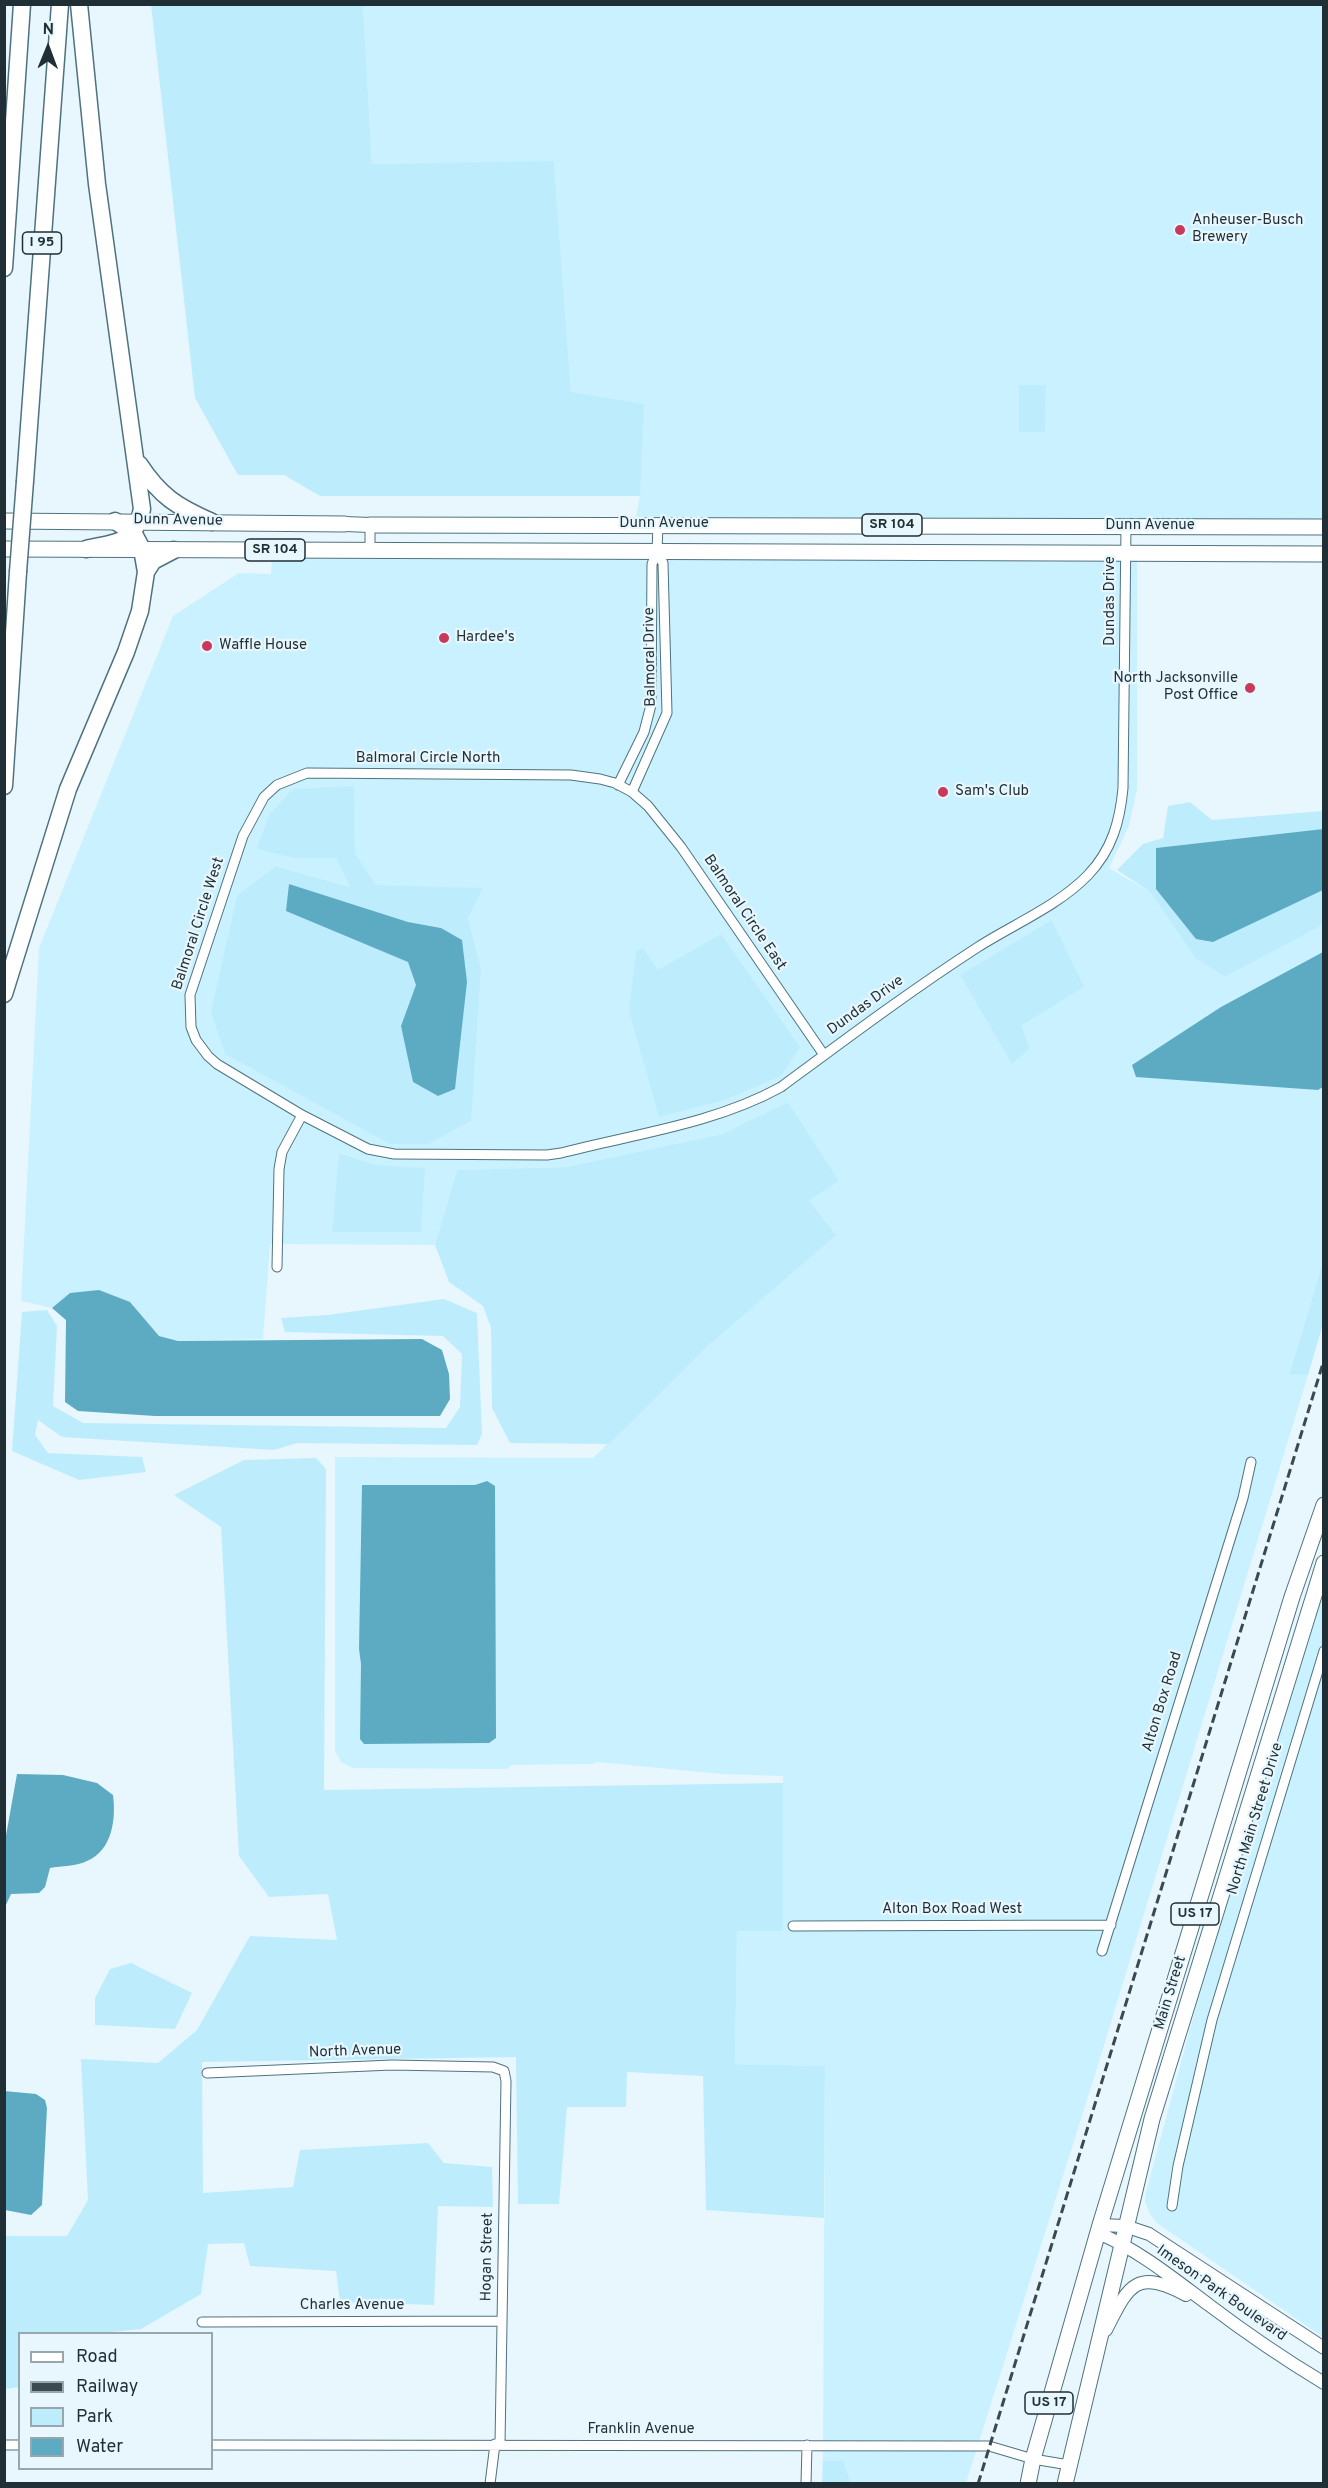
<!DOCTYPE html>
<html>
<head>
<meta charset="utf-8">
<style>
	body { margin:0 }
	#map { position:relative; width:1328px; height:2488px; overflow:hidden; background:#e7f7fd; font-family:Overpass,sans-serif }
	canvas { display:block }
	.frame { position:absolute; inset:0; border:6px solid #1f2f35; pointer-events:none }
	.legend { position:absolute; left:18px; top:2332px; width:195px; height:138px; box-sizing:border-box; background:#e7f7fd; border:2px solid #97a7ad; margin:0; padding:8px 10px; list-style:none; font-size:18px; color:#1f2f35 }
	.legend li { display:flex; align-items:center; gap:12px; height:30px }
	.legend b { width:30px; border:2px solid #97a7ad }
	.north { position:absolute; left:18px; top:18px; width:60px; height:60px; -webkit-text-stroke:4px #e7f7fd; paint-order:stroke; rotate:1deg; font-size:16px; font-weight:700; line-height:24px; text-align:center; color:#1f2f35 }
	.north::after { content:''; display:block; margin:auto; width:21px; height:27px; background:#1f2f35; clip-path:polygon(50% 0,100% 100%,50% 72%,0 100%) }
</style>
</head>
<body>
<div id="map">
<canvas width="1328" height="2488"></canvas>
<div class="frame"></div>
<ul class="legend">
<li><b style="height:8px;background:#fff"></b>Road</li>
<li><b style="height:8px;background:#3a4a50"></b>Railway</li>
<li><b style="height:16px;background:#bdedfd"></b>Park</li>
<li><b style="height:16px;background:#5dabc3"></b>Water</li>
</ul>
<div class="north">N</div>
</div>
<script>
const c = document.querySelector('canvas').getContext('2d');
c.lineJoin = 'round';
function fillPath(path, color) {
  c.fillStyle = color;
  c.fill(path, 'evenodd');
}
function trace(path, color, width, dash) {
  c.strokeStyle = color;
  c.lineWidth = width;
  c.lineCap = dash ? 'butt' : 'round';
  c.setLineDash(dash || []);
  c.stroke(path);
}
function drawText(font, color, halo, rows, align = 'center') {
  c.font = font + ' Overpass,sans-serif';
  c.lineWidth = 4.5;
  c.setLineDash([]);
  c.textBaseline = 'middle';
  c.strokeStyle = halo;
  c.fillStyle = color;
  for (const [text, x, y, turn = 0] of rows) {
    c.save();
    c.translate(x, y);
    c.rotate((+turn || 0) * Math.PI / 180);
    c.textAlign = isNaN(turn) ? turn : align;
    if (halo) c.strokeText(text, 0, 0);
    c.fillText(text, 0, 0);
    c.restore();
  }
}
const built = new Path2D(`
	M363,5H1323V519L636,517L640,496L571,392L554,162L372,164Z
	M272,557L1137,561V789L1129,826L1109,868L1150,892L1195,958L1225,977L1323,925V1262L1289,1373L1308,1375L1098,2065L966,2483H851L843,2461H823L825,2066L735,2064L737,1930H783V1776L722,1774L597,1762L592,1764L512,1765L507,1769L353,1768L341,1762L335,1751V1457L593,1458L711,1343L809,1201L838,1181L788,1102L722,1134L565,1167L457,1170L435,1245L270,1244L263,1339L178,1341L159,1336L130,1302L70,1293L52,1308L21,1301L39,948L173,616L239,573L271,574ZM353,786L355,853L376,885L468,918L481,969L277,866L350,887L336,858ZM1052,920L1083,987L1021,1026ZM340,1153L377,1165L332,1232Z
	M1323,1582V2337L1157,2223L1150,2214L1145,2202L1146,2192L1220,1918Z`);
const green = new Path2D(`
	M151,5H363L372,164L554,161L571,392L644,404L640,496H320L284,475H238L195,398Z
	M1019,385H1046L1045,432H1019Z
	M354,786L355,853L376,885L483,888L468,918L481,969L471,1121L428,1144H390L225,1054L211,1012L237,896L276,866L350,887L336,858H294L257,849L269,815L293,789ZM289,884L408,922L441,928L467,982L455,1089L438,1096L413,1082L401,1026L416,985L408,962Z
	M1190,802L1212,820L1323,811V829L1157,848L1307,896L1323,890V925L1225,977L1195,958L1150,892L1117,870L1143,844L1163,838L1168,806Z
	M1052,920L1084,987L1021,1026L1030,1048L1012,1064L960,975Z
	M721,934L800,1047L781,1076L724,1100L659,1117L629,1011L636,951L643,948L658,970Z
	M788,1102L839,1181L809,1201L836,1235L711,1343L609,1444L510,1443L492,1408L491,1328L483,1306L449,1282L435,1245L457,1170L565,1167L722,1134Z
	M339,1153L377,1165L425,1168L421,1232H332Z
	M1323,1262V1324L1308,1375L1289,1374Z
	M444,1299L477,1313L482,1434L477,1445L297,1443L274,1450L62,1437L38,1420L35,1435L48,1453L142,1457L146,1472L79,1480L12,1451L22,1312L47,1310L57,1326L53,1406L83,1423L446,1428L460,1407L462,1354L443,1336L285,1332L281,1318L327,1315Z
	M316,1458L326,1469L324,1790L783,1783V1931H737L735,2064L825,2066L824,2218L706,2210L703,2076L627,2072L626,2107H567L559,2204H518L516,2057L202,2062L203,2193L293,2187L300,2150L428,2143L444,2163L492,2167L493,2207L438,2206L434,2305L340,2302L336,2271L250,2266L244,2243L208,2244L201,2294L141,2329L91,2334H20L19,2387L5,2389V2236H67L88,2200L81,2059L158,2063L197,2030L250,1936L337,1940L328,1894L269,1897L239,1856L221,1527L174,1495L244,1460Z
	M131,1963L192,1993L175,2029L95,2025V1998L110,1969Z
	M823,2461H843L851,2483H822Z`);
const water = new Path2D(`
	M1323,829V890L1213,942L1196,939L1156,889V848Z
	M289,884L408,922L441,928L462,940L467,982L455,1089L438,1096L413,1082L401,1026L416,985L408,962L286,911Z
	M1323,952V1087L1318,1090L1136,1077L1132,1065L1221,1007Z
	M99,1290L130,1302L159,1336L178,1341L422,1339L442,1350L449,1374L450,1399L440,1416H155L78,1411L65,1402L66,1320L52,1308L70,1293Z
	M487,1481L495,1486L496,1738L489,1743L364,1744L360,1739L361,1664L359,1649L362,1485H475Z
	M17,1774L63,1775L97,1783L113,1795C116,1818 113,1850 87,1861C77,1866 61,1866 50,1868L45,1887L39,1893L11,1894L5,1907V1841Z
	M4,2091L36,2094L45,2100L47,2108L42,2205L31,2215L5,2210Z`);
const minor = new Path2D(`
	M370,550V525
	M618,785L644,732L651,705L652,564L657,552L658,524
	M632,792L667,713L663,563L657,552
	M824,1055L681,847L648,806L632,792L615,783L600,779L571,775L307,773L277,785L264,797L243,836L190,995L191,1027L196,1040L208,1056L217,1064L302,1115L368,1149L394,1154L547,1155L561,1153C634,1134 714,1124 781,1087C846,1039 910,991 978,947C1014,924 1058,906 1088,875C1112,850 1120,821 1123,788L1126,526
	M277,1267L279,1169L282,1152L302,1115
	M793,1926L1111,1925
	M1102,1951L1243,1498L1251,1462
	M207,2073L392,2065L493,2067L504,2071L506,2081L500,2444
	M1172,2206L1178,2166L1212,2020L1324,1651
	M202,2322L502,2321
	M4,2445H20
	M212,2445L989,2446L1033,2459L1069,2465
	M490,2484L495,2444
	M806,2484L807,2445`);
const tertiary = new Path2D(`
	M1100,2225L1125,2226L1149,2234L1324,2348
	M1098,2233C1139,2250 1174,2279 1209,2305C1246,2333 1284,2359 1324,2383
	M1106,2330C1128,2287 1135,2267 1186,2295`);
const secondary = new Path2D(`
	M345,524L370,525`);
const primary = new Path2D(`
	M4,521L345,524
	M370,525L1324,527
	M4,549L1324,554
	M1028,2484L1033,2459L1100,2225L1292,1597L1324,1505
	M1065,2484L1152,2119L1324,1563`);
const motorway = new Path2D(`
	M79,4L97,184L142,509C135,544 117,542 86,549
	M4,268L22,4
	M139,464C160,496 177,507 212,522
	M25,481L60,4
	M146,572L153,561L174,550
	M4,786L18,572
	M4,994L68,789L126,652L140,611L146,572L142,549L134,534L115,521`);
const rail = new Path2D(`
	M978,2484L1324,1360`);
const motorwayBridge = new Path2D(`
	M18,572L25,481`);
const markers = [
	[1180,230,6,"#c8395c"],
	[444,638,6,"#c8395c"],
	[207,646,6,"#c8395c"],
	[1250,688,6,"#c8395c"],
	[943,792,6,"#c8395c"]
];
const shields = [
	[42,243,39],
	[892,525,60],
	[275,550,60],
	[1195,1914,48],
	[1049,2403,48]
];
const shieldNames = [
	["I 95",42,243],
	["SR 104",892,525],
	["SR 104",275,550],
	["US 17",1195,1914],
	["US 17",1049,2403]
];
const poiNames = [
	["Anheuser-Busch",1192,221],
	["Brewery",1192,238],
	["Hardee's",456,638],
	["Waffle House",219,646],
	["North Jacksonville",1238,679,"right"],
	["Post Office",1238,696,"right"],
	["Sam's Club",955,792]
];
const streetNames = [
	["Dunn Avenue",178,521,1],
	["Dunn Avenue",664,524],
	["Dunn Avenue",1150,526],
	["Dundas Drive",1111,601,-90],
	["Balmoral Drive",651,657,-91],
	["Balmoral Circle North",428,759],
	["Balmoral Circle East",744,913,56],
	["Balmoral Circle West",199,924,-72],
	["Dundas Drive",866,1006,-36],
	["Alton Box Road",1163,1702,-73],
	["North Main Street Drive",1256,1819,-73],
	["Alton Box Road West",952,1910],
	["Main Street",1171,1993,-73],
	["North Avenue",355,2052,-2],
	["Hogan Street",488,2257,-89],
	["Imeson Park Boulevard",1221,2294,35],
	["Charles Avenue",352,2306],
	["Franklin Avenue",641,2430]
];
fillPath(built, '#caf1ff');
fillPath(green, '#bdedfd');
fillPath(water, '#5dabc3');
trace(minor, '#4e737f', 11);
trace(tertiary, '#4e737f', 14);
trace(secondary, '#4e737f', 16);
trace(primary, '#4e737f', 17);
trace(motorway, '#4e737f', 19);
trace(minor, '#fff', 9);
trace(tertiary, '#fff', 12);
trace(secondary, '#fff', 14);
trace(primary, '#fff', 15);
trace(motorway, '#fff', 16);
trace(rail, '#3a4a50', 3, [9, 4.5]);
trace(motorwayBridge, '#4e737f', 19, []);
trace(motorwayBridge, '#fff', 16);
for (const [x, y, r, color] of markers) {
  const dot = new Path2D();
  dot.arc(x, y, r, 0, 2 * Math.PI);
  c.fillStyle = color;
  c.fill(dot);
  trace(dot, '#e7f7fd', 2);
}
for (const [x, y, w] of shields) {
  const box = new Path2D();
  box.roundRect(x - w / 2, y - 11, w, 22, 4.5);
  c.fillStyle = '#e7f7fd';
  c.fill(box);
  trace(box, '#1f2f35', 1.5);
}
drawText('bold 14px', '#1f2f35', null, shieldNames);
drawText('15px', '#1f2f35', '#e7f7fd', poiNames, 'left');
drawText('15px', '#1f2f35', '#e7f7fd', streetNames);
</script>
</body>
</html>
